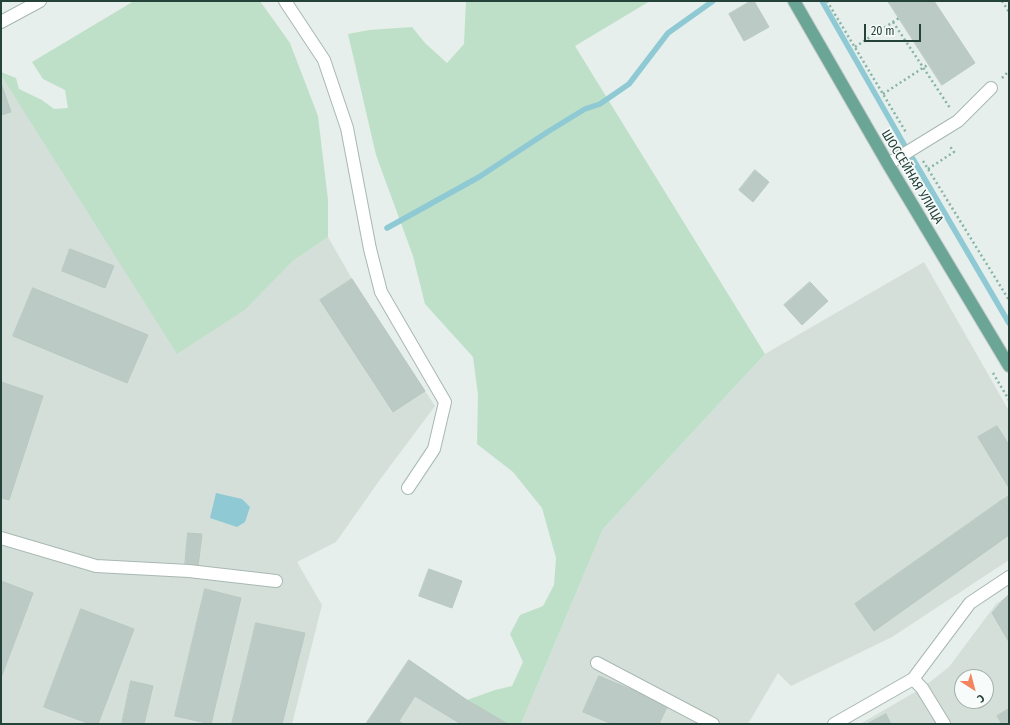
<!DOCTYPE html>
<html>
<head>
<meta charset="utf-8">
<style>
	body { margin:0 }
	#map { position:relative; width:1010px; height:725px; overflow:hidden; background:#e6efeb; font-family:"Fira Sans Condensed",sans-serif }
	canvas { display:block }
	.frame { position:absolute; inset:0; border:2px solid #24423a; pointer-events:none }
	.north { position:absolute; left:954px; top:669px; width:40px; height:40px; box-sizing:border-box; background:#f7fbf9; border:1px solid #a3b1ad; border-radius:50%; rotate:144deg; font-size:11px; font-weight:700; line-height:16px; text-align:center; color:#24423a }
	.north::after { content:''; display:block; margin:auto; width:14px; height:18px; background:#f4845f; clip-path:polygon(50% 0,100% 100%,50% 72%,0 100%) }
	.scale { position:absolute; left:864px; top:24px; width:57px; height:18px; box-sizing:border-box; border:2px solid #24423a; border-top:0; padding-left:5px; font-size:12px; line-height:14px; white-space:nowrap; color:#24423a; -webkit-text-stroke:3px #f7fbf9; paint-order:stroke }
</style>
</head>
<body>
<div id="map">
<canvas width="1010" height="725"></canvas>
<div class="frame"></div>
<div class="north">С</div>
<div class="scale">20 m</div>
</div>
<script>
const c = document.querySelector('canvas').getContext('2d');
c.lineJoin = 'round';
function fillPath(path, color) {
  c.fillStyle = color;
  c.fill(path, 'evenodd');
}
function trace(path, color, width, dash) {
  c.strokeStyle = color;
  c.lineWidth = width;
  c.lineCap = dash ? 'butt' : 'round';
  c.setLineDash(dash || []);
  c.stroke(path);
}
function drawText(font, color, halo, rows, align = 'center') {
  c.font = font + ' "Fira Sans Condensed",sans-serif';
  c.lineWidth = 3.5;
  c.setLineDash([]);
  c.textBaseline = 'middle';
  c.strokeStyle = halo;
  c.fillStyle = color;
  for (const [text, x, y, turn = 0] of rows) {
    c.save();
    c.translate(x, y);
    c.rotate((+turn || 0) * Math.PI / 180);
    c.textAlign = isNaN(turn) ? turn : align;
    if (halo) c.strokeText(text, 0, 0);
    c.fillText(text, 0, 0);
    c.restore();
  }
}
const built = new Path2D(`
	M1,75L246,309L293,261L328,237L352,279L435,406L379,481L336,542L297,562L322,605L292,724H1Z
	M924,262L1009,411V560L892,637L791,686L778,673L748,724H521L603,529L765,354Z
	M1009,595V724H860L922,688L949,667L996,604ZM962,677H986V701H962Z
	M409,660L467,700L508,724H366Z`);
const green = new Path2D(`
	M134,1H260L290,43L318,116L328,200V237L293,261L246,309L177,354L1,75V72L16,78L19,89L42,100L54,109L68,108L65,90L43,79L32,62Z
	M466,1H650L575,46L765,354L603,529L521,724H508L467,700L495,690L512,686L523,662L510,634L520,615L543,606L554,585L556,558L542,508L513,472L477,444L478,395L473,357L425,304L413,256L376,155L348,34L369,30L412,27L425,43L447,63L464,44Z`);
const water = new Path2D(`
	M216,493L242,499L250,507L245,522L237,527L210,518Z`);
const stream = new Path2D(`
	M822,1L905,146
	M913,159L1009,323
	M387,228L479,177L549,131L585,109L600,104L629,84L668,33L713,1`);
const building = new Path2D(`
	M751,1H754L769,27L744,41L729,14Z
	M888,1H934L975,63L942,85Z
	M1,83L11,112L1,115Z
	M755,170L769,182L753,202L739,190Z
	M70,249L114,266L105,288L62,271Z
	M352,279L425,391L393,412L320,300Z
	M810,282L828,301L802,325L784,305Z
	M33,288L148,335L127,383L13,336Z
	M1,382L43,396L9,500L1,498Z
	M997,426L1009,445V488L978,437Z
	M1009,496V512L1001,501Z
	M1001,501L1009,512V535L874,631L855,604Z
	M188,533L202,534L198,567L185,566Z
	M429,569L462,581L452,608L419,596Z
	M1,581L33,593L1,678Z
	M205,589L241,598L211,724L175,716Z
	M1009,595V642L992,613L1005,598Z
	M81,609L134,629L98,724H90L44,707Z
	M256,623L305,633L282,724H232Z
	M409,660L467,700L508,724H461L415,696L399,721L403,724H366Z
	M599,676L668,705L659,724H612L583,712Z
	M131,681L153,686L144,724H122Z
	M1009,709V724H1002L997,716Z
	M886,714L891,724H867Z`);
const path = new Path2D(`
	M827,1L907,134
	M1002,1L1009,12
	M893,22L950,108
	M855,47L899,18
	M1002,78L1009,71
	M883,94L929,64
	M923,161L1009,300
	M928,169L954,152L949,145
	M993,373L1009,400`);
const minor = new Path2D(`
	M285,1L324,60L347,128L370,249L381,292L445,402L434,449L408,488
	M1,22L40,1
	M888,164L958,121L991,88
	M1,538L96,566L189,571L276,581
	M597,663L713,724
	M913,679L922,688L944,724
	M834,724L913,679L970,603L1009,577`);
const major = new Path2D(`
	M794,1L888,164L1009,366`);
const streetNames = [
	["ШОССЕЙНАЯ УЛИЦА",912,177,59]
];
fillPath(built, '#d4dfda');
fillPath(green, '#bfe0c8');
fillPath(water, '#8ec9d4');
trace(stream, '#8ec9d4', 5.5);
fillPath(building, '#bbcac4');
trace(building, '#b8c9c2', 1);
trace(minor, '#a8b8b2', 14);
trace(major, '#c2cac8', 14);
trace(path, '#86b3a5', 2.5, [2, 3]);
trace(minor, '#fff', 12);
trace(major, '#6aa596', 12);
drawText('13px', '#24423a', '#f7fbf9', streetNames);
</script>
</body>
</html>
